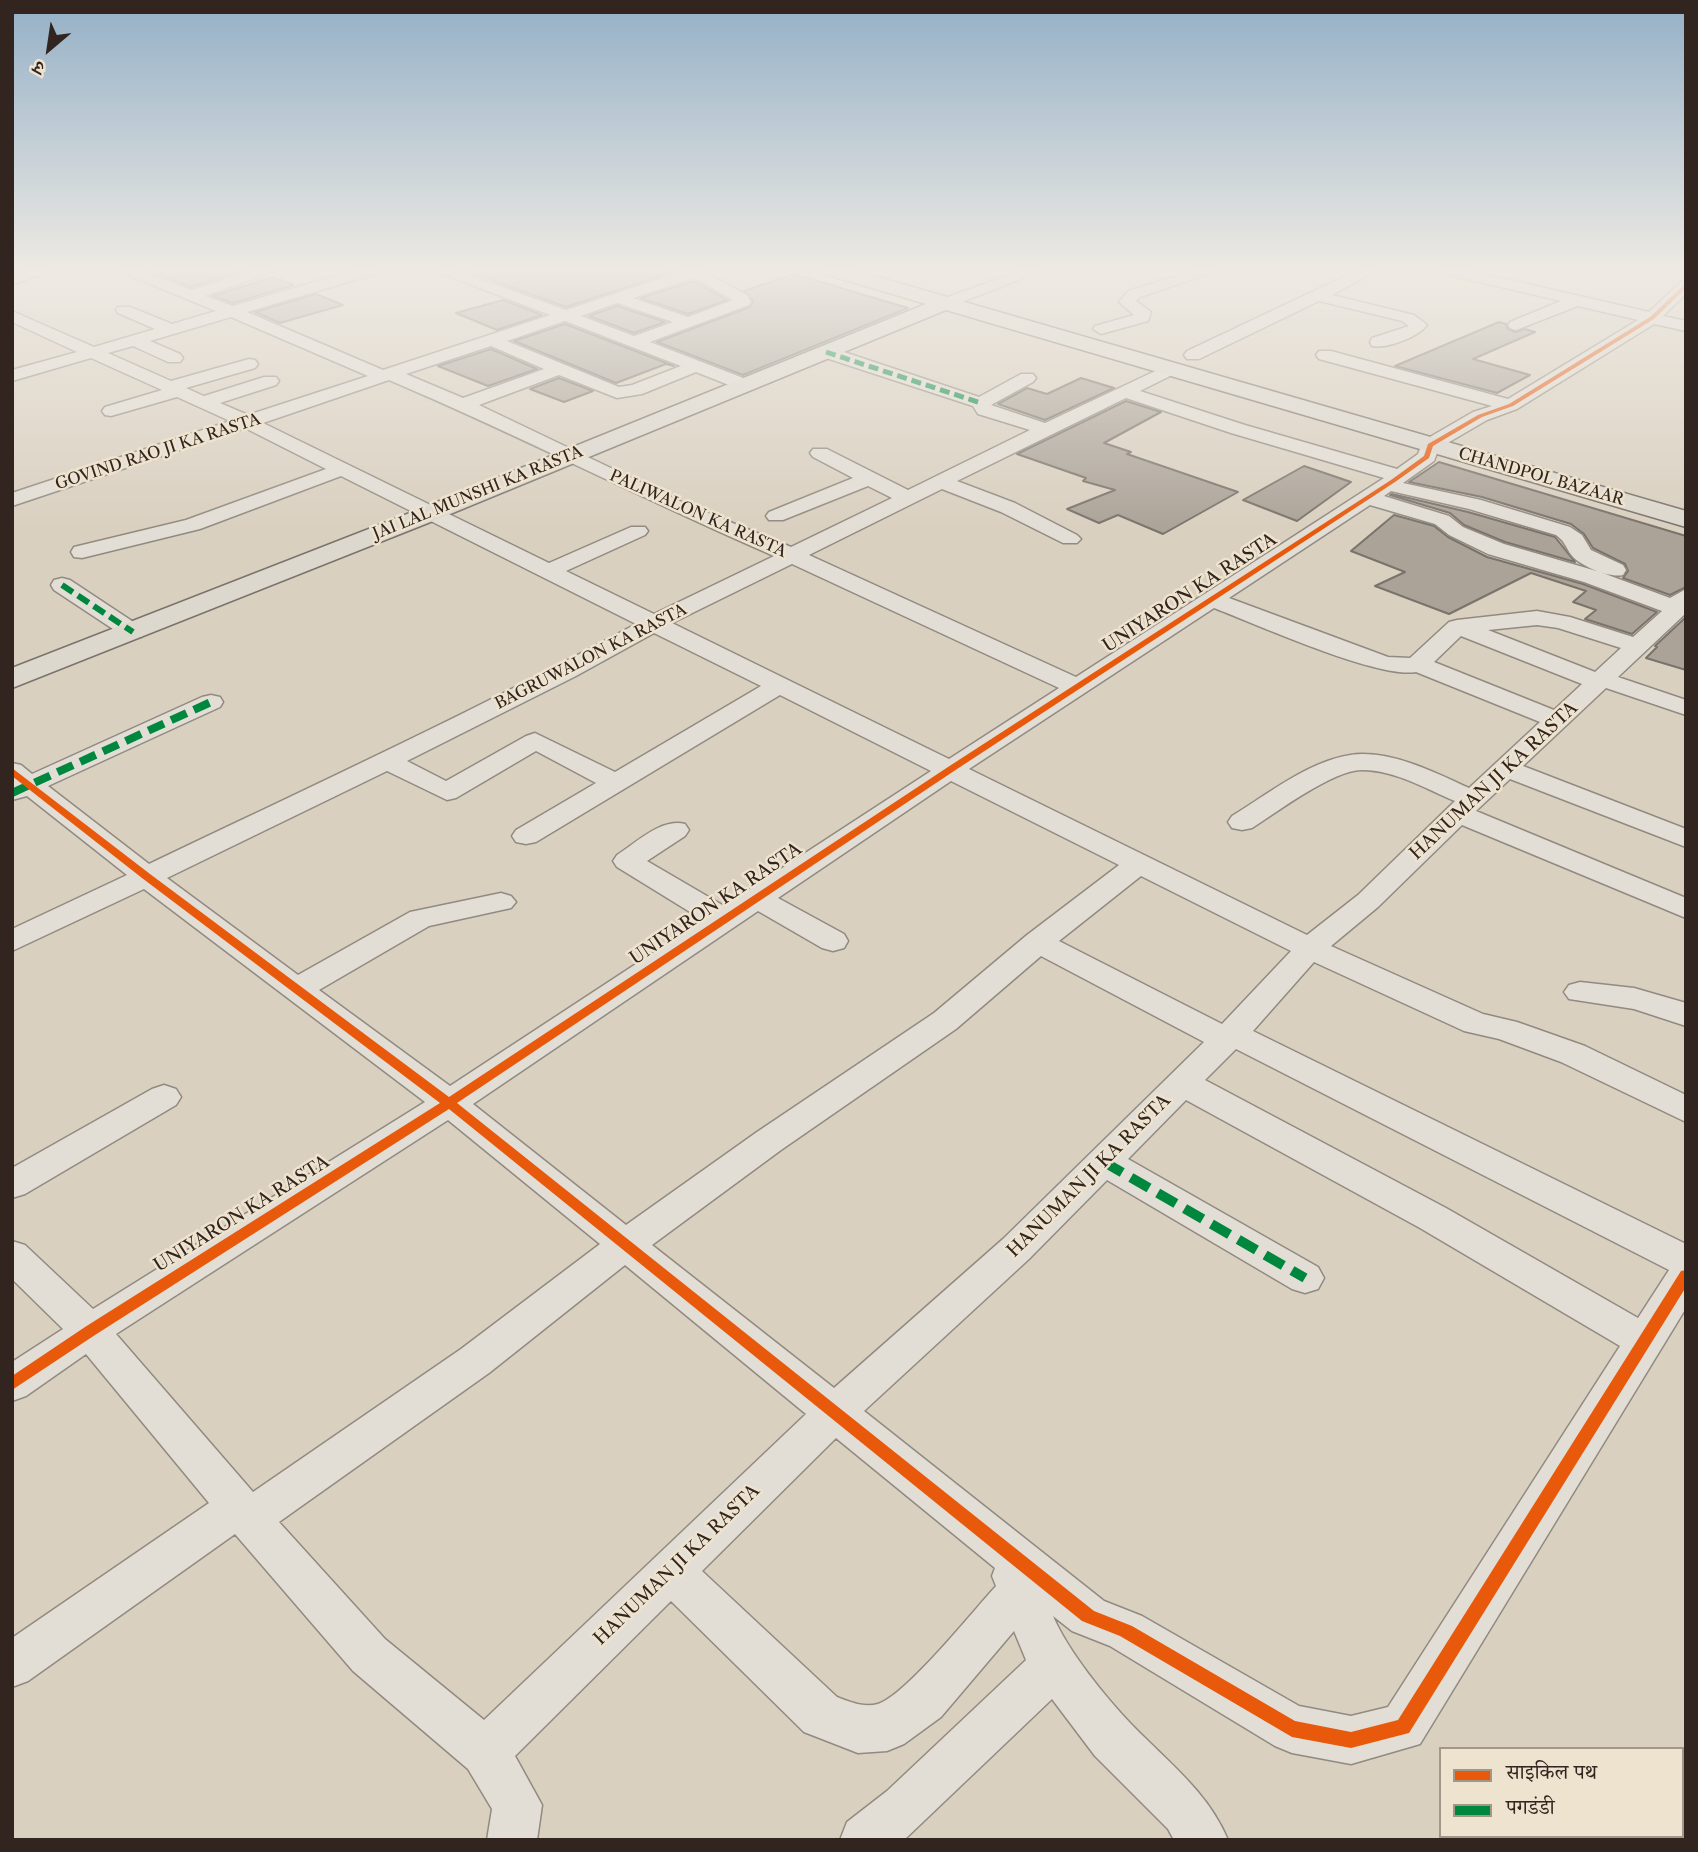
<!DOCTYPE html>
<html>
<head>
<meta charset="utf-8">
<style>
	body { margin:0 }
	#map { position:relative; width:1698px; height:1852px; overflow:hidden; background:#dad0c0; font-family:"Libre Caslon Text","Noto Serif Devanagari",serif }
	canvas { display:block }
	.frame { position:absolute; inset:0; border:14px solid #32241e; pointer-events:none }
	.legend { position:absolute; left:1439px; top:1747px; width:245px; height:91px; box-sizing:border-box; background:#ede3cf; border:2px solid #a29788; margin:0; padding:9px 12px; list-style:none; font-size:21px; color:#32241e }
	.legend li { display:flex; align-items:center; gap:14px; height:35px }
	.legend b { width:35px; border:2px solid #a29788 }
	.north { position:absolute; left:14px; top:14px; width:70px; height:70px; -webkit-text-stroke:5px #ede3cf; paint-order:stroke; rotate:209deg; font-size:19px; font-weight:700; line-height:28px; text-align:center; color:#32241e }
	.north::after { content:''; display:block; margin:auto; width:24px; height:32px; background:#32241e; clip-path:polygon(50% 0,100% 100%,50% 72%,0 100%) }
</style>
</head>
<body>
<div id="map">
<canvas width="1698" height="1852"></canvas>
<div class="frame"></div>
<ul class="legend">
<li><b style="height:9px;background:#e8590c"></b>साइकिल पथ</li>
<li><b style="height:9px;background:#00873e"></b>पगडंडी</li>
</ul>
<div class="north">उ</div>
</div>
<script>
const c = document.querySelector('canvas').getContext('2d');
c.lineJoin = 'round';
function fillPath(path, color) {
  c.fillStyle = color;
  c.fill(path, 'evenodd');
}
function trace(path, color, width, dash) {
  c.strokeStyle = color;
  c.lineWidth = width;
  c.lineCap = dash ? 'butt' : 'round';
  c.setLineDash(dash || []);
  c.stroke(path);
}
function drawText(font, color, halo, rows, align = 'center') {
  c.font = font + ' "Libre Caslon Text",serif';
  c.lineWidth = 5;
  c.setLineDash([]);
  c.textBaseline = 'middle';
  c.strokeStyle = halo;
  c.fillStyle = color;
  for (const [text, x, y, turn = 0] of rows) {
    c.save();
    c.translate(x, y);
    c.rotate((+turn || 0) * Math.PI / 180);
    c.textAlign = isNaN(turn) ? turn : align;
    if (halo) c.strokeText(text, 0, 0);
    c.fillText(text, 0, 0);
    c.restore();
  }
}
const building = new Path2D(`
	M146,270H244L191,287Z
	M464,270H675L676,271L566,307Z
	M794,274L908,308L743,375L657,342L750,307L753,301L744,291Z
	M273,277L294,285L233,303L213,296Z
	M694,281L727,300L688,314L641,298Z
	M316,294L343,305L280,323L255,312Z
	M503,300L542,315L497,330L456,313Z
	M617,306L665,322L634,333L589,316Z
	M1499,322L1506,324L1508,329L1515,332L1525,329L1535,332L1473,359L1530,375L1497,393L1395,366Z
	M565,324L674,366L666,364L616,383L514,341Z
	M491,349L537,369L488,386L438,366Z
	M559,378L593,391L564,402L530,389Z
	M1081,378L1114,388L1045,420L998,404L1027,388L1047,394Z
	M1126,401L1161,412L1104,443L1131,452L1127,454L1238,492L1163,534L1118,515L1099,523L1067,509L1115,490L1083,481L1086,478L1017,454Z
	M1439,462L1686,536V587L1670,595L1623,578L1628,571L1625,564L1593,548L1584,534L1571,524L1482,497L1409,482Z
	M1304,466L1351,482L1297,521L1243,500Z
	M1392,494L1468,512L1555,537L1575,562L1505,542L1464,525L1450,513L1390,495Z
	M1394,515L1434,526L1448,537L1487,557L1583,584L1657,612L1632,634L1585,619L1596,610L1573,602L1586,591L1531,573L1449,614L1375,586L1405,572L1351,551Z
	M1686,617V670L1646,658L1657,647L1655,646Z`);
const minor = new Path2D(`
	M28,270H53L12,285V275Z
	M116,270H138L191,290L254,270H278L205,296L233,306L356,270H381L379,273L247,312L383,370L550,315L433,270H455L566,310L686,270H709L707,273L747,295L751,302L749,305L650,342L751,381L754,385L751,389H739L696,372L642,394L617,398L559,375L479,405L684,503L791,547L892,498L868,486L783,520H769L766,516L769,512L853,478L813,457L810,453L813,449H827L908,490L1030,430L978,414L973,406L820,356L818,352L820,348H832L979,397L1021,374H1033L1036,378L1033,382L991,405L1045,423L1168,365L1177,370L1174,374L1140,391L1245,425L1397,469L1418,454L1423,441L1473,412L1492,406L1319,359L1316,355L1319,351H1331L1508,399L1638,320L1578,306L1516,330L1510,328L1508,325L1510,322L1561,301L1441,273L1439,270H1467L1649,312L1681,282L1686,280V294L1663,316L1686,321V331L1654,324L1517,409L1487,420L1439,448L1434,461L1403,483L1481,500L1570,527L1582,535L1591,550L1623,565L1626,570L1623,575C1609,578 1584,567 1574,558C1566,550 1567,543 1556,535L1469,509L1391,491L1384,496L1449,516L1463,527L1504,544L1600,572L1670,598L1686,589L1685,614L1618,677L1686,700V715L1606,688L1523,766L1686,829V847L1510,779L1476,811L1686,898V918L1462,825L1378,907L1331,946L1483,1014L1517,1022L1585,1046L1686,1095V1122L1561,1062L1499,1039L1464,1031L1314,962L1253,1031L1686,1244V1308L1420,1744L1351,1764L1292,1753L1275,1746L1110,1646L1072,1631L1053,1616C1068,1651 1105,1697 1132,1725C1167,1761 1208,1792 1228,1840H1174L1168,1829L1095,1756L1052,1699L904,1840H840L847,1822L887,1791L1026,1660L1014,1631L941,1717L904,1744L887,1751L858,1753L804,1732L671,1601L515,1756L542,1805L537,1840H487L492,1809L468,1769L353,1671L235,1534L28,1681L12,1687V1638L209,1503L86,1354L26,1396L12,1401V1362L63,1329L12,1279V1241L25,1245L93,1309L425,1102L144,889L12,951V929L127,875L27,796L12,800V763L21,765L32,774L202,697L211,695L220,697L223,702L220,707L48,786L149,864C312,786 477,710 636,624L341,476L200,529L82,558L74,557L71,552L74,547L186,520L326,469L245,428L12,506V493L230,421L177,397L111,416L105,415L102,411L105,407L162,390L91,358L12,381V370L77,352L12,322V311L94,347L155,329L118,313L116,310L118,307H130L172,324L216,311ZM694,278L733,300L688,317L633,298ZM617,303L673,322L634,336L581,316ZM231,317L368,376L248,415L220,403L276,385L279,381L276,377H264L204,396L186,388L255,368L258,364L255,360L249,359L171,381L108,353L133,346L168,362H180L183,358L180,354L150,341ZM565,321L681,366L632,385L619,387L507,341ZM491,346L544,369L463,398L406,374ZM389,380C519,435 644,500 774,556L654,614L566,571L645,535L648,531L645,527H631L549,563L263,423ZM1126,398L1231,433L1384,478L1076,677L809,555L942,489L1001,512L1063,543H1077L1081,539L1077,535L1015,503L957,481ZM1370,505L1435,524L1449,535L1488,554L1584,582L1662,611L1633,637L1570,617L1537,611L1457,620L1449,622L1410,658L1388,657L1229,598ZM792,564L1059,688L949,759L672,623ZM1214,608C1256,624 1378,679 1416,672L1540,722L1469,788C1436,773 1399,754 1362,754C1316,755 1270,793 1232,816L1228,822L1232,828L1242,830L1252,828C1277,812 1333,770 1362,770C1395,770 1426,789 1455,801L1358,895L1307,935L969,769ZM1537,625L1558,628L1621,648L1595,672L1488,630ZM654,633L761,686L615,772L535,733L526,736L446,781L407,761L576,676ZM1461,636L1582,684L1554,710L1434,662ZM780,695L931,771L724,906L647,861L685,836L689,830L685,824C661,818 636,843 617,855L613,861L617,867L703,920L450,1086L319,990L429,926L511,908L516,902L511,896L501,893L410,912L298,975L167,878L387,771L447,800L456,798L536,751L596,783L516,830L512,836L516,842L526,844L536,842ZM951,781L1119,865L1027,935L934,1013L757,1132L626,1225L473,1104L758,911L822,948L833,951L844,948L848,941L844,934L778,898ZM1141,876L1291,951L1222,1024L1059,941ZM1041,956L1204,1042L1003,1239L834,1388L652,1245L781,1150L956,1029ZM1236,1049L1669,1270L1638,1318L1446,1208L1205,1080ZM1186,1100L1420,1228L1620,1346L1388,1707L1351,1716L1299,1706L1142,1616L1104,1601L864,1411L1029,1259L1107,1180L1292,1289L1305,1293L1318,1289L1324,1278L1318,1267L1128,1159ZM448,1120L600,1244L461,1349L253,1492L116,1334ZM625,1265L806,1414L484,1720L385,1639L279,1522L489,1373ZM836,1438L995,1568L992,1576L996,1586C974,1610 905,1696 878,1704C864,1708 850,1702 837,1697L702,1571Z
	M1022,270H1044L949,307L943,309L935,304L937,301Z
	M1196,270H1220L1140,297L1136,301L1151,312L1148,321L1101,334L1093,329L1095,326L1134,315L1119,302L1128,291Z
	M1358,270H1378L1332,295L1414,315L1427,325C1418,337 1387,349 1372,346L1370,342L1372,338L1409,326L1402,321L1319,301L1199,359H1187L1184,355L1187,351Z
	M62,578L70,580L141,627L145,632L141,637H125L54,590L51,585L54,580Z
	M1580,982L1634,988L1686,1003V1026L1634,1009L1569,999L1564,992L1569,985Z
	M164,1085L176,1089L181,1097L176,1105L25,1194L12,1198V1168L152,1089Z
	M1686,1778V1834L1682,1836V1780Z`);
const major = new Path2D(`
	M823,270H854L1686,511V527L946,310L438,519L12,688V668L420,509L926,304L825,274Z`);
const quietFar3 = new Path2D(`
	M826,352L981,403`);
const quietFar2 = new Path2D(`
	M62,585L133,632`);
const quietFar1 = new Path2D(`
	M12,793L211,702`);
const quiet = new Path2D(`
	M1104,1162L1305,1278`);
const cycleway = new Path2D(`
	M1686,283V288L1654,319L1513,406L1482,417L1433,446L1429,458L1395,482L954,771L457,1103L1094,1611L1132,1626L1295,1721L1351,1732L1398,1720L1681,1271L1686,1270V1287L1409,1733L1351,1748L1292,1737L1120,1636L1082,1621L449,1109L95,1335L12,1390V1376L85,1327L440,1103L142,878L12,776V768L150,874L449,1097L948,767L1391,480L1424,456L1428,444L1478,415L1509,404L1650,317Z`);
const farStreetnames = [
	["GOVIND RAO JI KA RASTA",158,452,-18],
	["CHANDPOL BAZAAR",1541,477,16],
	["JAI LAL MUNSHI KA RASTA",478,493,-22],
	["PALIWALON KA RASTA",698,514,24],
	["BAGRUWALON KA RASTA",591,657,-27]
];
const streetNames = [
	["UNIYARON KA RASTA",1190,593,-33],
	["HANUMAN JI KA RASTA",1494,781,-43],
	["UNIYARON KA RASTA",716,904,-34],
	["HANUMAN JI KA RASTA",1089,1176,-45],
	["UNIYARON KA RASTA",242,1214,-32],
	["HANUMAN JI KA RASTA",677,1565,-44]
];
fillPath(building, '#aba398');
trace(building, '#7a736b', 2);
trace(minor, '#918a80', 3);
trace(major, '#7a736b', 3);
fillPath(minor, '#e2ded5');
fillPath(major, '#ddd8ce');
trace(quietFar3, '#00873e', 5, [10, 5]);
trace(quietFar2, '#00873e', 6, [13, 6]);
trace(quietFar1, '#00873e', 8, [17, 8]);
trace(quiet, '#00873e', 10, [21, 10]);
fillPath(cycleway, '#e8590c');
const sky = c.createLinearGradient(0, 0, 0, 530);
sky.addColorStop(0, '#94b0c7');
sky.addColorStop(0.51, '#eeeae3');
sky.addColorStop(1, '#eeeae300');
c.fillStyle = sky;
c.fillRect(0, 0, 1698, 530);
drawText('16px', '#32241e', '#ede3cf', farStreetnames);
drawText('18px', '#32241e', '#ede3cf', streetNames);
</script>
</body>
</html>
